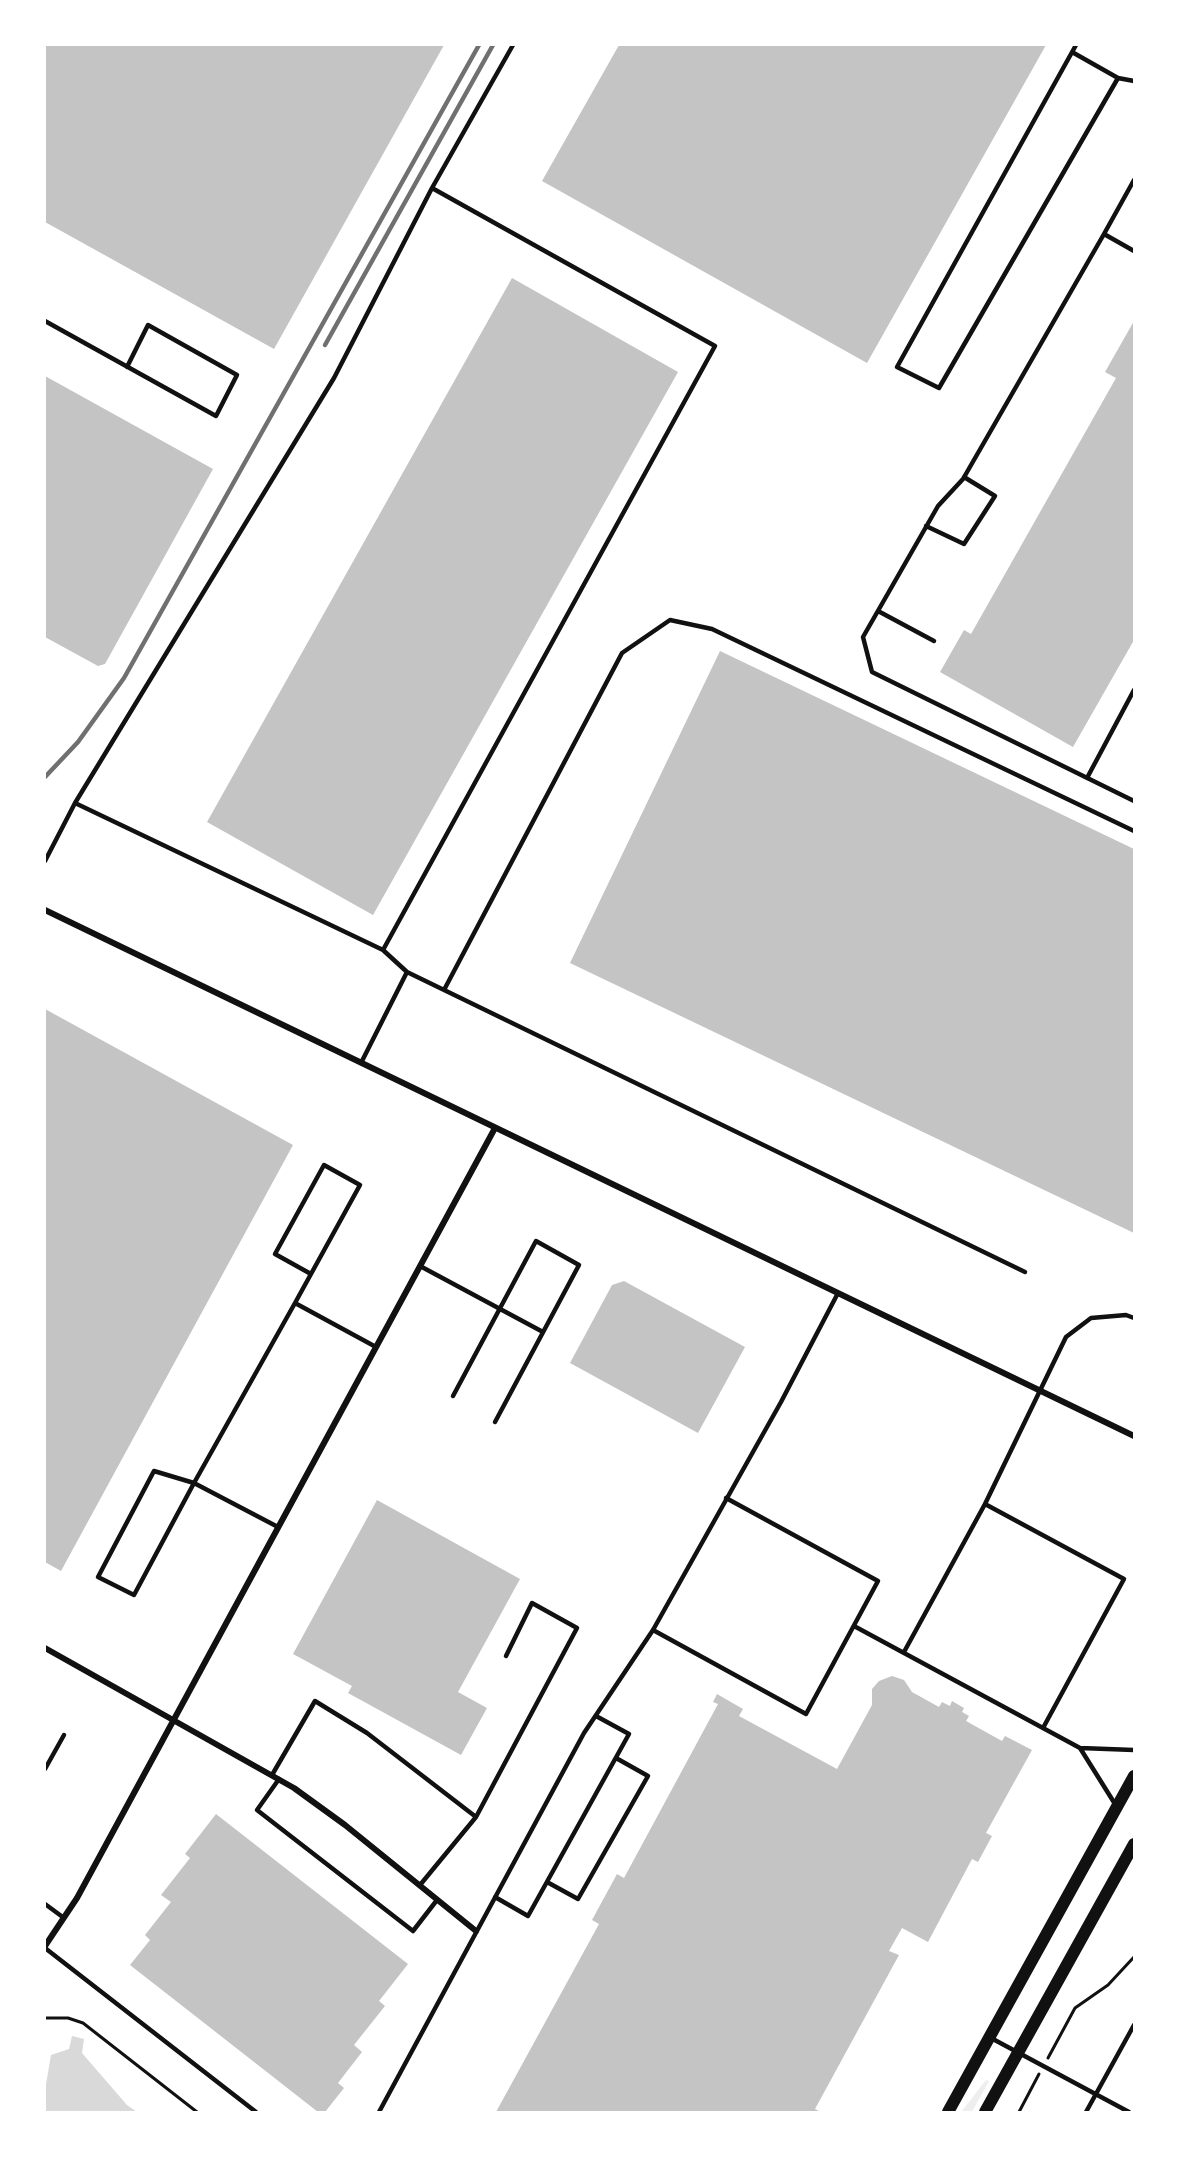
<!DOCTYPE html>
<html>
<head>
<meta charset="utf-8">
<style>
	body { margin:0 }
	#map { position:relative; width:1179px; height:2157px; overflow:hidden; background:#fff; font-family:Inter,sans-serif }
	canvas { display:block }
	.frame { position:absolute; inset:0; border:46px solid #fff; pointer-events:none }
</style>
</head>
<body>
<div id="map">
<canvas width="1179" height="2157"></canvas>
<div class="frame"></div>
</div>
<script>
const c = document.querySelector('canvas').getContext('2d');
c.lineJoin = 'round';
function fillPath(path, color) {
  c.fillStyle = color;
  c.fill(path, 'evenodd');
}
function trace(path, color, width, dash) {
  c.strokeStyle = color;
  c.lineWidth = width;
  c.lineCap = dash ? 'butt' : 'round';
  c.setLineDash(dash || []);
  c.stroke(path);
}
const green = new Path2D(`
	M986,2080L989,2081L972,2112H961Z`);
const water = new Path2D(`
	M72,2036L84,2039L82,2053L127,2105L137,2112H45V2090L51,2055L69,2049Z`);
const building = new Path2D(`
	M45,45H444L274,349L45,222Z
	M619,45H1046L867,363L542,181Z
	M512,278L678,372L373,915L207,822Z
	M1134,321V640L1073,747L940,672L964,630L971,634L1116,378L1105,372Z
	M45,376L213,469L105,664L98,666L45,637Z
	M720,651L1134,849V1233L570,963Z
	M45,1009L293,1145L61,1571L45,1562Z
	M624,1281L745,1347L698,1433L570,1363L612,1285Z
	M377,1500L520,1579L458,1692L487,1708L461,1755L348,1693L352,1686L293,1654Z
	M892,1676L904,1680L912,1692L939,1707L942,1702L950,1706L952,1701L964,1708L962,1712L969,1716L966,1721L1002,1741L1005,1736L1032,1750L986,1833L992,1836L978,1862L972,1859L928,1942L902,1928L889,1951L899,1955L815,2109L821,2112H496L599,1924L592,1920L617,1874L624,1878L718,1704L713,1702L717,1694L743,1709L739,1716L837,1769L872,1705V1689L879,1681Z
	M216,1814L408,1964L379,2001L385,2006L354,2045L362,2052L338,2083L344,2088L325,2112H318L130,1965L150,1940L145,1935L171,1902L161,1895L190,1858L185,1854Z`);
const path = new Path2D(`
	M45,2018H68L83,2023L197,2112
	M1048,2058L1075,2008L1108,1985L1134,1957
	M1019,2112L1039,2074`);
const service = new Path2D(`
	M1076,45L897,367L939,388L1118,78L1134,81
	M1072,52L1118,78
	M432,188L513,45
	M1104,234L1134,180
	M1134,251L1104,234L963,479L938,506L863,637L872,672L1134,801
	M45,321L216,416L237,375L148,325L127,367
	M926,526L964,544L995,496L964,477
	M878,611L934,641
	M1087,778L1134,690
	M75,803L334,378L432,188L715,346L383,950
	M45,861L75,803L383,950L407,972L361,1063
	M407,972L1025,1272
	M444,990L622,653L670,620L712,629L1134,831
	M420,1266L543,1332
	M311,1274L275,1254L324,1165L360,1185L295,1303L376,1347
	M453,1396L536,1241L579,1265L495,1422
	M154,1471L194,1483L134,1595L98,1577Z
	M985,1504L1066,1337L1091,1318L1126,1315L1134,1318
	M278,1527L194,1483L295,1303
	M854,1626L1080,1748L1134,1750
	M653,1630L806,1714L878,1581L726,1498
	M904,1652L985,1504L1124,1579L1043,1728
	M1080,1748L1115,1804
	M45,1769L64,1735
	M272,1775L315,1701L367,1733L476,1817L420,1885
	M279,1779L257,1810L413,1931L437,1900
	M476,1817L577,1628L532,1603L506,1656
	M547,1882L578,1899L648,1776L616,1758
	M495,1897L528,1916L629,1734L596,1716
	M45,1904L64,1918
	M45,1948L256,2112
	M991,2038L1129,2112
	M379,2112L584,1733L653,1630L781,1402L838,1293
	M1086,2112L1134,2025`);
const minor = new Path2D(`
	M45,910L1134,1436
	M45,1648L294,1788L345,1825L476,1931
	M45,1946L77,1898L495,1128`);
const secondary = new Path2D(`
	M948,2112L1134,1776
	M985,2112L1134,1844`);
const rail = new Path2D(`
	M325,345L493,45
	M45,777L78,742L124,678L479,45`);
fillPath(green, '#eee');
fillPath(water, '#d9d9d9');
fillPath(building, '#c4c4c4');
trace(path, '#111', 3);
trace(service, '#111', 4.5);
trace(minor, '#111', 6);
trace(secondary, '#111', 12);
trace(rail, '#707070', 4.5);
</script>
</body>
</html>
